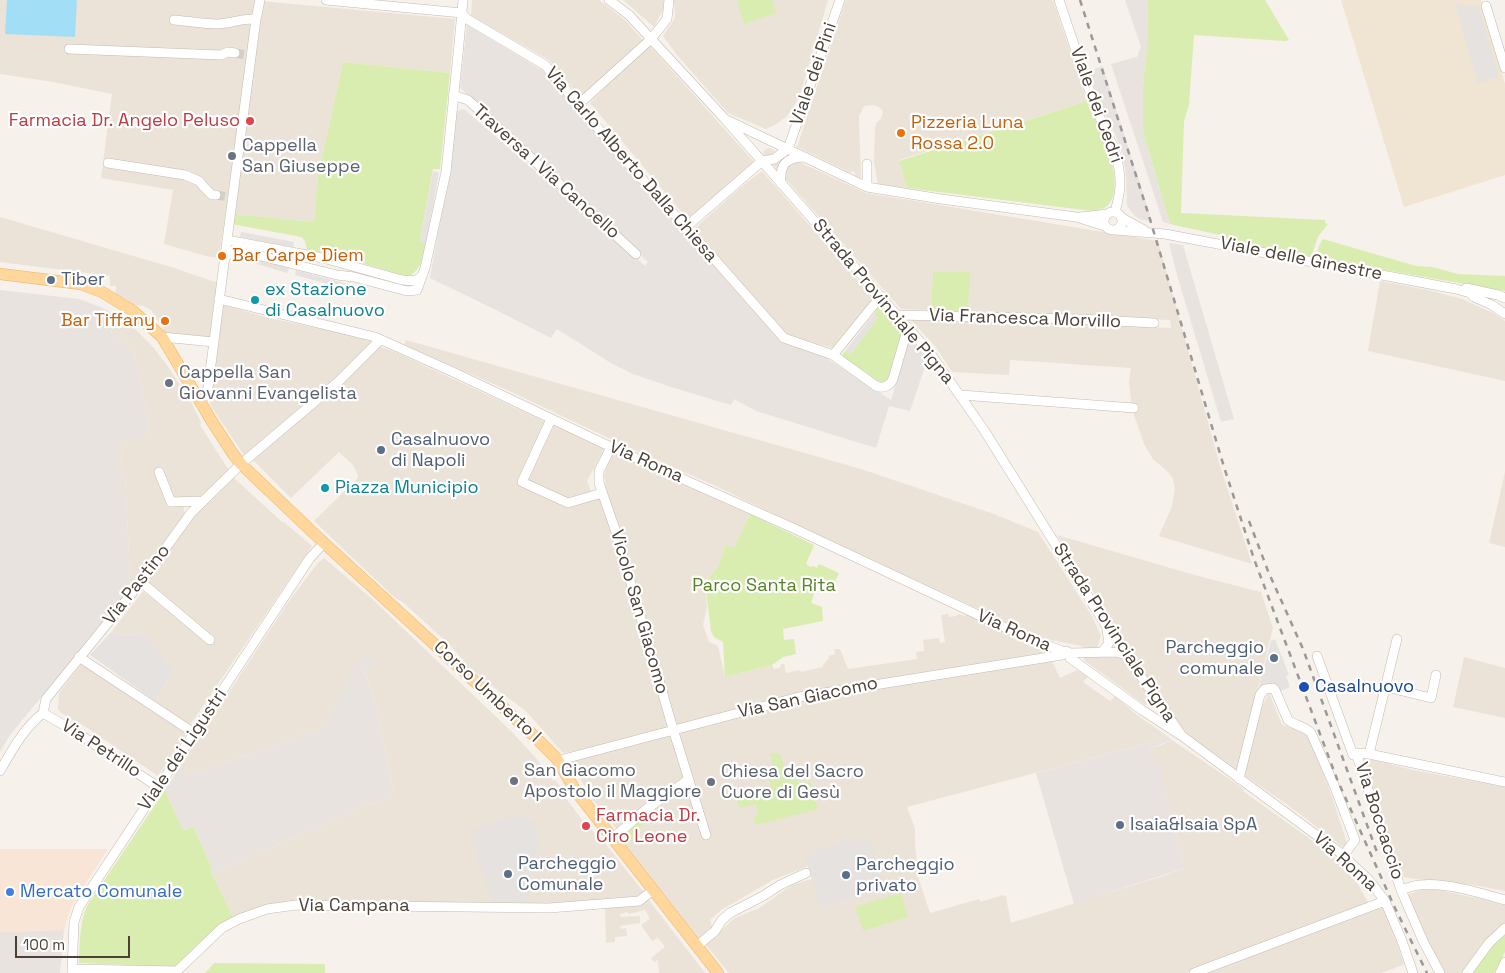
<!DOCTYPE html>
<html>
<head>
<meta charset="utf-8">
<style>
	body { margin:0 }
	#map { position:relative; width:1505px; height:973px; overflow:hidden; background:#f6f1ea; font-family:"Space Grotesk",sans-serif }
	canvas { display:block }
	.scale { position:absolute; left:15px; top:936px; width:115px; height:22px; box-sizing:border-box; border:2px solid #4b4137; border-top:0; padding-left:6px; font-size:15px; line-height:18px; white-space:nowrap; color:#4b4137; -webkit-text-stroke:4px #fff; paint-order:stroke }
</style>
</head>
<body>
<div id="map">
<canvas width="1505" height="973"></canvas>
<div class="scale">100 m</div>
</div>
<script>
const c = document.querySelector('canvas').getContext('2d');
c.lineJoin = 'round';
function fillPath(path, color) {
  c.fillStyle = color;
  c.fill(path, 'evenodd');
}
function trace(path, color, width, dash) {
  c.strokeStyle = color;
  c.lineWidth = width;
  c.lineCap = dash ? 'butt' : 'round';
  c.setLineDash(dash || []);
  c.stroke(path);
}
function drawText(font, color, halo, rows, align = 'center') {
  c.font = font + ' "Space Grotesk",sans-serif';
  c.lineWidth = 4.5;
  c.setLineDash([]);
  c.textBaseline = 'middle';
  c.strokeStyle = halo;
  c.fillStyle = color;
  for (const [text, x, y, turn = 0] of rows) {
    c.save();
    c.translate(x, y);
    c.rotate((+turn || 0) * Math.PI / 180);
    c.textAlign = isNaN(turn) ? turn : align;
    if (halo) c.strokeText(text, 0, 0);
    c.fillText(text, 0, 0);
    c.restore();
  }
}
const residential = new Path2D(`
	M0,0H256L219,258L206,256L164,244L173,190L101,178L112,94L53,82L0,74Z
	M472,0H599L625,20L644,42L603,76L581,98L549,60L471,16Z
	M623,0H664L663,10L654,27Z
	M674,0H828L799,98L787,116L776,124L766,129L728,113L677,55L663,36L675,18Z
	M846,0H1053L1087,101L899,160L907,188L878,185L874,162L875,128L877,122L881,119L883,111L879,107L874,105L864,106L859,116L861,178L855,176V172L851,171V173L797,147Z
	M261,1L455,19L450,73L343,62L318,176L314,222L233,214Z
	M649,45L754,162L688,220L590,103L630,61Z
	M769,148L866,193L1158,241L1220,466L1252,564L1159,536L1172,506L1175,488L1173,479L1169,473L1153,459L1144,444L1132,409L1129,382L1131,368L1010,360L1009,375L952,372L935,346L909,318L1171,328L1170,320L968,312L969,272L933,271L931,310L901,309L765,156L763,152L766,149Z
	M762,171L873,298L832,348L787,335L694,229L741,187Z
	M0,217L171,267L218,283L211,339L167,335L151,310L143,306L129,305V301L121,297H115L116,286H110V276L0,262Z
	M1380,281L1428,290L1462,299L1495,314L1505,321V381L1368,351Z
	M223,305L273,319L369,338L375,342L347,371L271,435L244,455L210,405Z
	M117,316L128,322L153,347L167,365L192,404L201,422L200,425L230,472L205,497L173,500L168,490L165,476L164,475L166,500L169,507L183,505L186,519L132,587L130,583L129,556L125,472L120,471L122,441H139L149,432L146,408L135,353L111,332Z
	M406,340L861,469L994,514L1038,532L1092,616L1101,636L1097,649H1084L1082,646L1041,638L782,518L718,487L634,450L505,389L404,345Z
	M378,346L395,352L546,422L518,482L570,506L594,498H603L670,727L602,746L563,753L527,712L487,682L467,665L453,648L404,603L394,597L314,521L358,478L357,473L353,465L339,452L291,498L252,459Z
	M553,423L605,447L587,481L592,493L568,501L528,480L538,452Z
	M612,453L750,514L734,548L726,545L718,567L705,583L707,607L703,625L709,642L718,646L725,677L772,665L774,669L780,668L781,664H784L786,673L800,670L801,672L823,667V665L829,658L828,656L835,654L834,649H840L848,669L917,659L916,652L924,651L923,640L939,638L940,643L945,642L941,615L948,614L949,617L956,616L959,614L965,616L967,614L1047,652L1046,653L1010,660L810,691L766,701L757,705L676,726L607,493L604,475Z
	M1505,472V547L1489,543Z
	M233,477L282,522H284L312,546L190,725L155,701L174,670L153,642L144,634L118,635L112,631L143,591L209,642L145,582L194,512Z
	M1057,535L1198,576L1261,592L1273,628L1237,770L1191,737L1180,726L1116,634L1102,605Z
	M324,558L371,598L511,731L536,758L553,781L555,780L565,792L564,793L567,800L584,822L604,842L645,894L638,898L577,905L296,903L234,919L212,874L394,794L377,708L364,669L379,664L360,657L322,728L187,776L181,765L289,601L317,564Z
	M1111,655L1122,658L1151,697V702L1145,705L1084,660V656Z
	M1464,657L1505,668V718L1453,707Z
	M1051,659L1060,678L1077,670L1088,677L1083,682L1110,701L1115,696L1137,715L1160,731L1163,739L907,807L915,829V843L918,877L930,913L979,899L980,902L1003,895L1006,897L1011,923L1163,876L1185,868L1159,764L1155,766L1150,748L1161,745L1172,740L1244,789L1243,791L1335,857L1359,886L1369,904L1186,973H729L705,944L717,935L733,919L759,908L792,885L812,879L808,866L773,880L721,910L710,920L713,930L700,940L626,845L639,836L636,831L648,820L644,814L685,785L676,731L804,700Z
	M82,663L186,734L158,776L89,729L61,713L58,709L59,693Z
	M1269,692L1282,725L1308,733L1330,791L1347,843L1344,848L1288,805L1244,775L1261,710Z
	M670,732L684,774L681,781L617,830L594,801L570,762Z
	M1365,758L1413,770L1505,787V891L1474,885L1415,879L1398,876L1361,759Z
	M1421,890H1439L1505,904V925L1464,973H1442L1434,958L1409,900V894Z
	M648,899L705,973H659L658,960L654,962L651,958L665,947L658,938L652,941L641,925L650,919L645,910L629,914L627,912L620,914L621,917L640,916V923L620,926L621,929L626,928L627,936L615,937V942L606,943L605,907Z
	M1383,905L1404,963L1403,965L1381,973H1202Z`);
const commercial = new Path2D(`
	M0,849H108L77,897L70,910L64,930L0,932Z`);
const industrial = new Path2D(`
	M1125,0H1148L1147,49L1143,85V131L1170,224L1163,222L1111,64L1137,57L1141,47Z
	M467,25L542,70L781,341L825,357L891,400L909,339L928,358L910,411L889,406L876,448L756,411L734,399L731,405L671,387L633,374L611,363L557,329L551,338L496,310L430,278L447,183L457,111L464,109L645,266L648,262L460,88Z
	M1103,66L1109,87L1152,221L1141,220L1135,216L1127,206L1126,176L1123,155L1115,134L1099,104L1088,71Z
	M1169,243L1183,245L1234,419L1221,422L1177,275Z
	M0,290L79,299L101,307L117,316L111,332L135,353L146,408L149,432L139,441H122L120,470L125,472L129,556L130,583L132,587L10,735L0,752Z
	M367,653L380,664L364,670L377,708L394,794L212,874L211,866L193,826L183,831L165,790L181,765L187,776L322,728L360,656L362,658Z
	M1160,731L1172,740L1150,748L1155,765L1159,763L1185,868L1074,904L1036,773L1163,739Z
	M64,930L60,973H0V932Z`);
const education = new Path2D(`
	M1341,0H1481L1505,84V175L1404,207Z`);
const green = new Path2D(`
	M737,0H772L776,13L744,24Z
	M1148,0H1265L1289,40L1285,41L1194,35L1189,105L1184,121L1181,213L1325,220V223L1328,224L1318,237L1311,257L1240,244L1220,235L1170,224L1143,131V85L1147,49Z
	M343,62L450,73L440,169H433L420,241L426,243C423,257 423,266 410,276L402,275L338,256L307,250L305,241L301,237L232,224L233,214L314,222L318,176Z
	M1087,101C1090,111 1096,120 1100,129C1108,147 1123,187 1109,204C1105,209 1098,210 1092,211L907,188L899,161Z
	M1323,239L1416,266L1432,267L1458,274L1505,276V291L1316,258L1319,246Z
	M933,271L970,272L968,312L931,310Z
	M878,308H881L902,331L887,381L885,383L879,382L843,357L842,355L845,351L850,354L878,318L874,314Z
	M750,514L814,545L806,564L811,567L813,566L817,568L819,564L839,573L833,585L823,591L816,588L811,603L822,607L823,621L783,629L784,640L794,639L796,654L783,657L772,665L725,677L723,642L714,637L711,631L705,583L718,567L726,545L734,548Z
	M770,753H776L781,755L784,767L794,765L799,784L810,781L818,809L756,825L753,816L758,815L756,804L739,808L737,800L756,795V791L771,787L768,774L770,773L769,766L773,765Z
	M165,790L183,831L193,826L211,866L212,874L234,919L175,967L79,963C80,944 79,924 87,906Z
	M644,814L649,820L636,831L639,836L626,845L618,835Z
	M901,893L908,917L863,931L855,907Z
	M1505,932V952L1494,973H1469L1497,938Z
	M214,963L325,964V973H205Z`);
const parking = new Path2D(`
	M1455,4L1479,7L1499,77L1478,83Z
	M433,171L439,173L426,243L420,242Z
	M241,232L294,242L293,247L240,237Z
	M243,255L289,268L287,273L244,260Z
	M296,270L347,284L346,289L295,275Z
	M874,314L878,318L850,354L845,351Z
	M112,631L118,635L144,634L153,642L174,670L155,701L90,655Z
	M1275,639L1289,675L1286,676L1290,687L1278,692L1258,690L1271,641Z
	M518,814L529,815V820L537,821L538,848L527,901H492L469,831Z
	M840,838H845L854,841L865,838L870,841L885,889L821,908L805,856L814,853V850L841,843Z`);
const water = new Path2D(`
	M7,0H77L75,37L5,34Z`);
const minorTunnel = new Path2D(`
	M235,53L247,55
	M216,195L229,197`);
const minor = new Path2D(`
	M326,0L462,13
	M609,0L629,15L724,118L930,353L984,430L1107,627L1182,736
	M1059,0L1089,89C1098,123 1121,147 1120,185C1120,194 1117,204 1115,212
	M1486,6L1505,68
	M462,13L467,19L545,65L622,157L686,227L784,338L833,355L876,386C883,389 890,386 893,379L908,327
	M174,20C188,21 203,24 217,24C232,24 240,18 256,19
	M69,49L221,55L228,52L235,53
	M453,95L468,100L636,254
	M578,105L651,39L667,19L669,0
	M729,121L867,187L941,199L1076,217L1105,226
	M788,149L840,0
	M762,161L774,159L788,149
	M108,163L185,175L199,181L204,187L212,195H216
	M781,184C779,165 786,157 805,157
	M867,187V164
	M1104 221a9 9 0 1 1 18 0a9 9 0 1 1-18 0Z
	M1080,217L1108,214
	M1122,218L1144,230
	M686,227L762,161
	M1115,230L1165,234L1456,289L1470,293L1474,297L1492,305L1505,314
	M227,240L323,258L402,280L415,281L422,276
	M225,257L233,252L241,251L337,275L354,277L407,291L417,290L425,268L446,172L459,44L463,0
	M1466,288L1498,295L1505,298
	M219,299L375,337L453,372L611,447L793,528L1006,628L1064,652
	M897,315L1078,319L1154,323
	M162,337L214,342
	M833,355L881,296
	M961,395L1134,408
	M199,400L204,397L208,388C224,265 239,142 256,19L260,0
	M551,419L522,482L568,503L602,493
	M611,447L599,471V483L617,535L673,729L706,835
	M159,472L171,502L202,501
	M141,582L210,640
	M1063,652L1066,651L1070,653L1117,652L1126,655
	M1102,652L1109,643L1107,630
	M1317,656L1353,755L1356,753L1369,754L1505,782
	M79,657L194,733
	M1070,658L1142,710L1182,736L1338,851L1369,880L1385,901L1402,941L1413,973
	M1386,687L1431,698L1436,675
	M43,713L46,699L141,582L191,513L241,464L339,381L380,340
	M43,713L76,732L158,787
	M1356,753L1401,890L1423,941L1440,973
	M1369,754L1397,639
	M557,759H564L799,697L1062,655
	M0,771C12,750 24,728 43,713
	M1239,779L1260,695L1265,689L1273,688L1275,690L1288,720C1295,726 1305,726 1311,733L1334,785L1355,840L1343,856
	M613,838L645,810L688,780
	M1401,890C1407,888 1414,885 1420,885C1445,882 1481,893 1505,900
	M697,946L715,931L722,920L730,913L763,896L780,885L806,873
	M72,969L177,971L222,928L239,919L267,909L296,905L549,908L639,901L653,890
	M72,973L74,922L79,907L310,558L324,543
	M1194,973L1385,901
	M1467,973L1489,943L1505,928
	M1500,973L1505,962`);
const major = new Path2D(`
	M0,274L81,284L102,292L133,311L162,337L211,420L233,454L241,464L324,543L532,734L557,759L575,790L718,973`);
const rail = new Path2D(`
	M1080,0L1149,216L1224,467L1254,559L1337,779L1395,908L1427,973
	M1249,521L1268,571L1303,649L1378,855`);
const markers = [
	[250,121,5,"#e0444e"],
	[901,133,5,"#e8710a"],
	[232,156,5,"#6b7280"],
	[222,256,5,"#e8710a"],
	[51,280,5,"#5c6f8a"],
	[255,300,5,"#0f9aa8"],
	[165,321,5,"#e8710a"],
	[169,383,5,"#6b7280"],
	[381,450,5,"#5c6f8a"],
	[325,488,5,"#0f9aa8"],
	[1274,658,5,"#5c6f8a"],
	[1304,687,6,"#1a4fb4"],
	[514,781,5,"#6b7280"],
	[711,782,5,"#6b7280"],
	[1120,825,5,"#5c6f8a"],
	[586,826,5,"#e0444e"],
	[508,874,5,"#5c6f8a"],
	[846,875,5,"#5c6f8a"],
	[10,892,5,"#3f7fe0"]
];
const streetNames = [
	["Viale dei Pini",814,74,-71],
	["Viale dei Cedri",1096,105,70],
	["Via Carlo Alberto Dalla Chiesa",631,165,49],
	["Traversa I Via Cancello",546,172,42],
	["Viale delle Ginestre",1301,259,11],
	["Strada Provinciale Pigna",883,302,50],
	["Via Francesca Morvillo",1025,319,2],
	["Via Roma",646,462,24],
	["Via Pastino",137,585,-52],
	["Vicolo San Giacomo",639,612,74],
	["Via Roma",1014,631,24],
	["Strada Provinciale Pigna",1114,633,57],
	["Corso Umberto I",487,692,43],
	["Via San Giacomo",808,698,-12],
	["Via Petrillo",101,749,33],
	["Viale dei Ligustri",183,750,-56],
	["Via Boccaccio",1379,821,72],
	["Via Roma",1345,862,42],
	["Via Campana",354,906]
];
const healthNames = [
	["Farmacia Dr. Angelo Peluso",240,121],
	["Farmacia Dr.",596,816,"left"],
	["Ciro Leone",596,837,"left"]
];
const foodNames = [
	["Pizzeria Luna",911,123],
	["Rossa 2.0",911,144],
	["Bar Carpe Diem",232,256],
	["Bar Tiffany",155,321,"right"]
];
const worshipNames = [
	["Cappella",242,146],
	["San Giuseppe",242,167],
	["Cappella San",179,373],
	["Giovanni Evangelista",179,394],
	["San Giacomo",524,771],
	["Apostolo il Maggiore",524,792],
	["Chiesa del Sacro",721,772],
	["Cuore di Gesù",721,793]
];
const serviceNames = [
	["Tiber",61,280],
	["Casalnuovo",391,440],
	["di Napoli",391,461],
	["Parcheggio",1264,648,"right"],
	["comunale",1264,669,"right"],
	["Isaia&Isaia SpA",1130,825],
	["Parcheggio",518,864],
	["Comunale",518,885],
	["Parcheggio",856,865],
	["privato",856,886]
];
const cultureNames = [
	["ex Stazione",265,290],
	["di Casalnuovo",265,311],
	["Piazza Municipio",335,488]
];
const parkNames = [
	["Parco Santa Rita",764,586]
];
const transitNames = [
	["Casalnuovo",1315,687]
];
const shopNames = [
	["Mercato Comunale",20,892]
];
fillPath(residential, '#ebe3d8');
fillPath(commercial, '#f9e5d5');
fillPath(industrial, '#e9e3df');
fillPath(education, '#f0e5d3');
fillPath(green, '#d9edb1');
fillPath(parking, '#e5e2df');
fillPath(water, '#a3def7');
trace(minorTunnel, '#d4cec6', 9, [9, 4.5]);
trace(minor, '#c6bbaf', 10);
trace(major, '#eeb361', 12);
trace(minor, '#fff', 9);
trace(major, '#ffd69b', 11);
trace(rail, '#999', 2.5, [6, 6]);
for (const [x, y, r, color] of markers) {
  const dot = new Path2D();
  dot.arc(x, y, r, 0, 2 * Math.PI);
  c.fillStyle = color;
  c.fill(dot);
  trace(dot, '#fff', 2);
}
drawText('18px', '#4b4137', '#fff', streetNames);
drawText('18px', '#be3a42', '#fff', healthNames, 'right');
drawText('18px', '#c56008', '#fff', foodNames, 'left');
drawText('18px', '#5b616d', '#fff', worshipNames, 'left');
drawText('18px', '#4e5e75', '#fff', serviceNames, 'left');
drawText('18px', '#0d838f', '#fff', cultureNames, 'left');
drawText('18px', '#548324', '#fff', parkNames);
drawText('18px', '#164399', '#fff', transitNames, 'left');
drawText('18px', '#366cbe', '#fff', shopNames, 'left');
</script>
</body>
</html>
